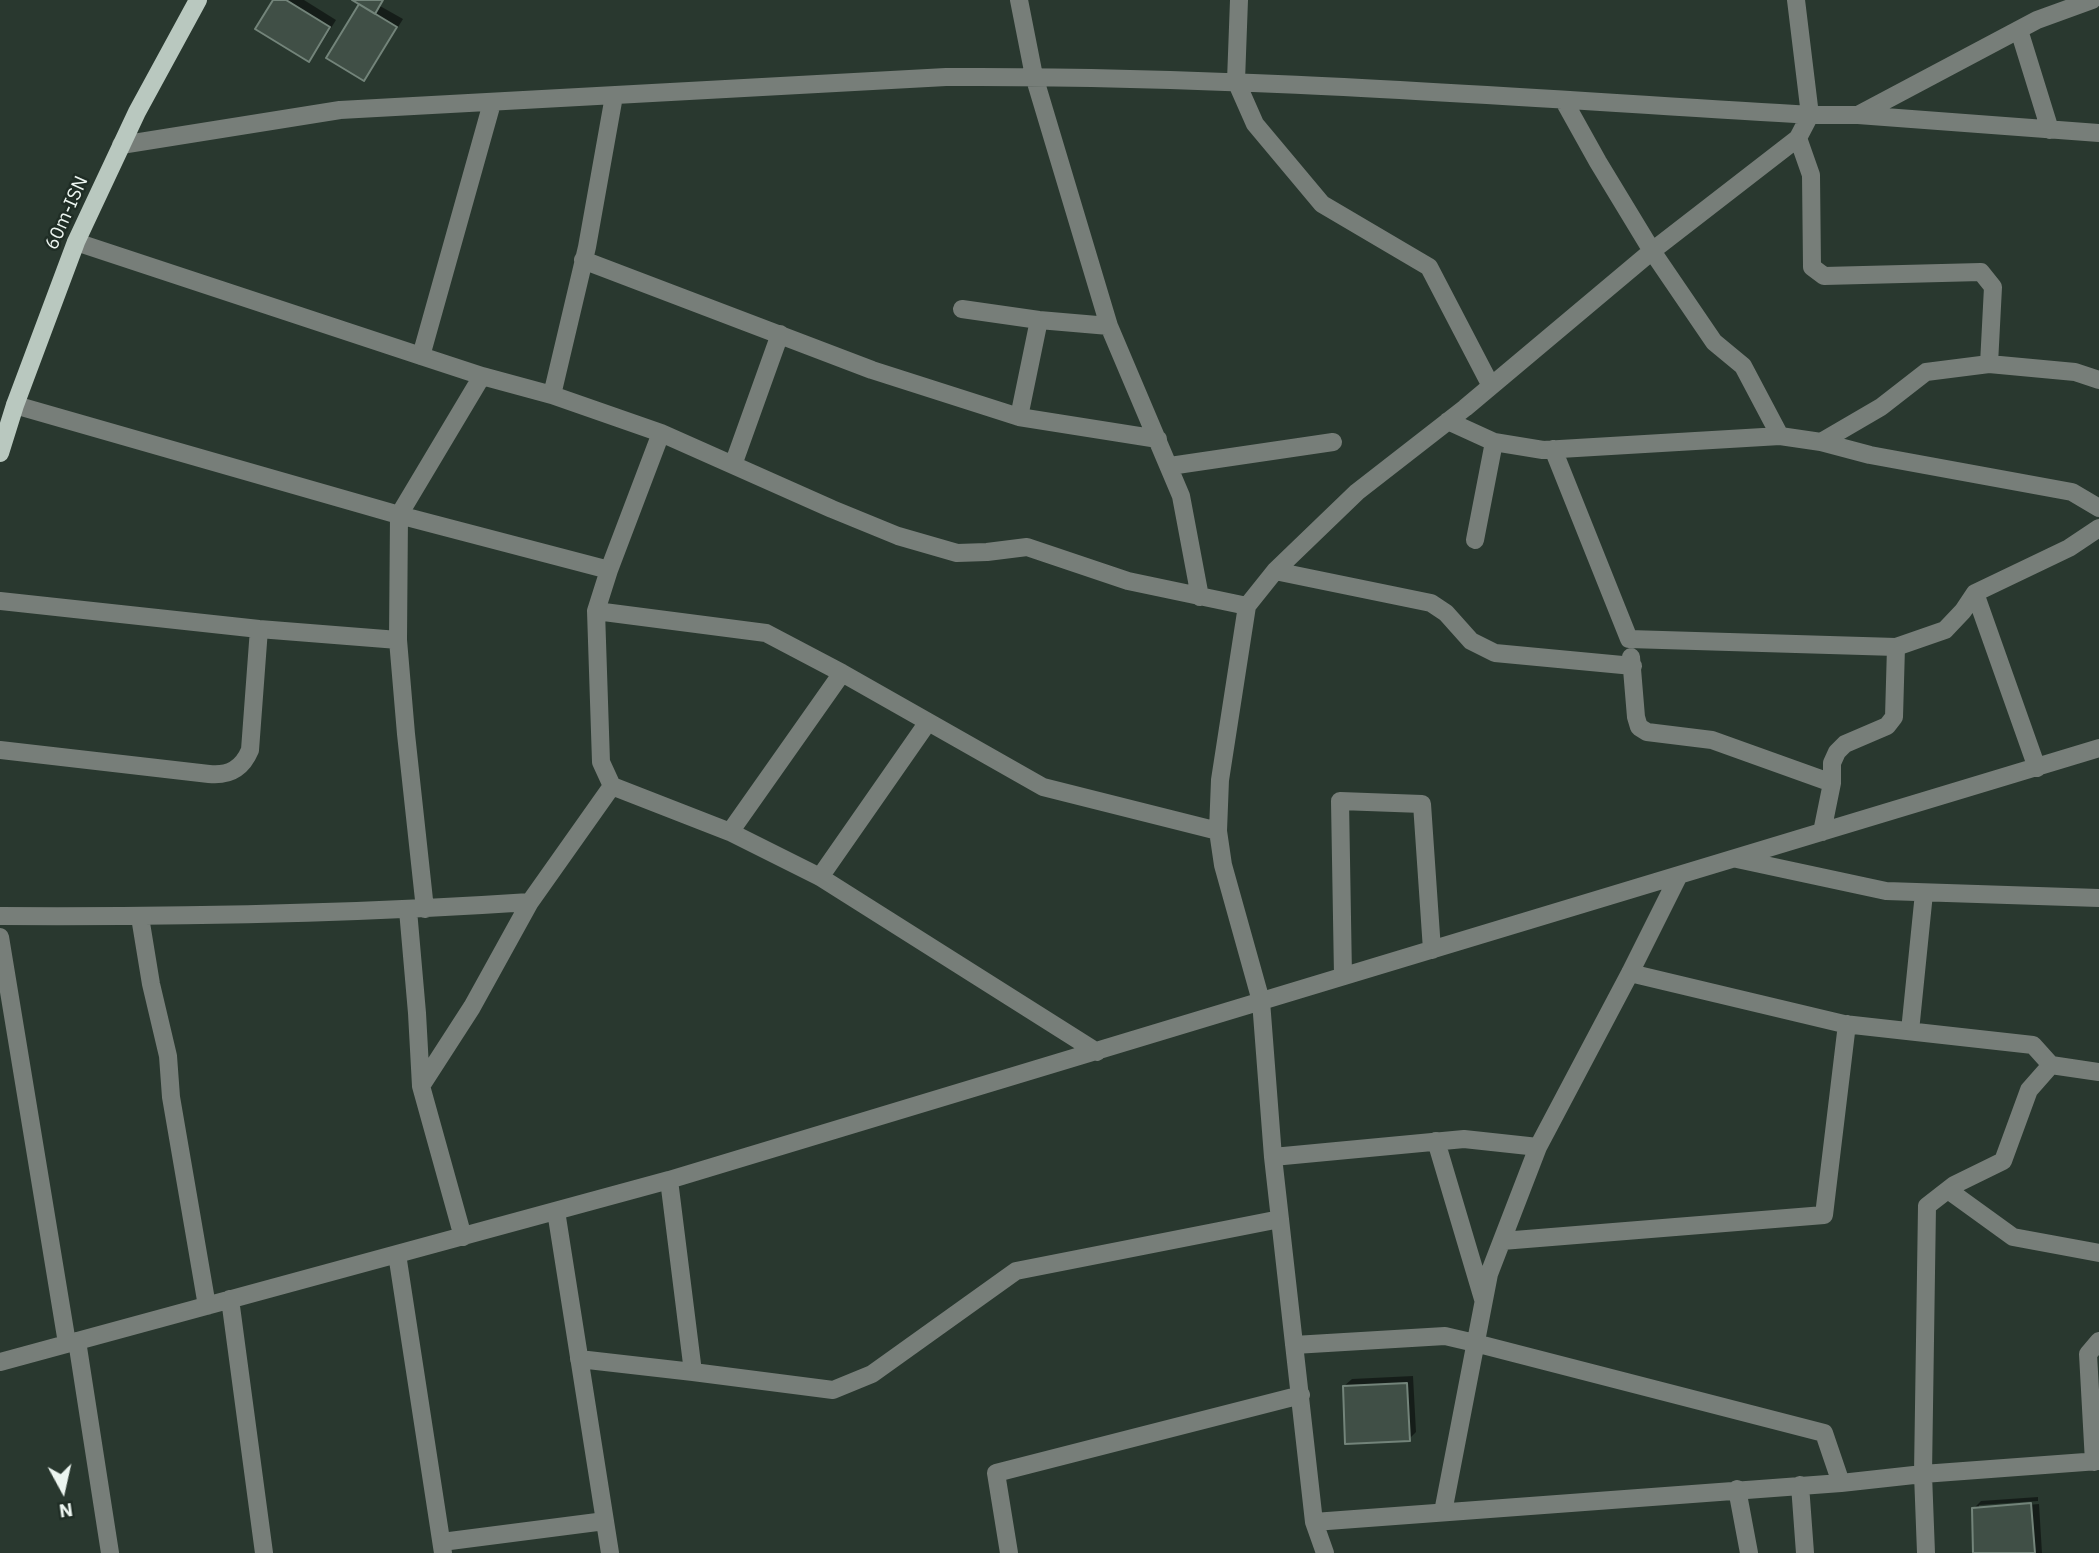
<!DOCTYPE html>
<html>
<head>
<meta charset="utf-8">
<style>
	body { margin:0 }
	#map { position:relative; width:2099px; height:1553px; overflow:hidden; background:#29382f; font-family:"IBM Plex Sans",sans-serif }
	canvas { display:block }
	.north { position:absolute; left:28px; top:1455px; width:70px; height:70px; -webkit-text-stroke:5px #1f2d25; paint-order:stroke; rotate:172deg; font-size:19px; font-weight:700; line-height:28px; text-align:center; color:#ecf5f0 }
	.north::after { content:''; display:block; margin:auto; width:24px; height:32px; background:#ecf5f0; clip-path:polygon(50% 0,100% 100%,50% 72%,0 100%) }
</style>
</head>
<body>
<div id="map">
<canvas width="2099" height="1553"></canvas>
<div class="north">N</div>
</div>
<script>
const c = document.querySelector('canvas').getContext('2d');
c.lineJoin = 'round';
function fillPath(path, color) {
  c.fillStyle = color;
  c.fill(path, 'evenodd');
}
function trace(path, color, width, dash) {
  c.strokeStyle = color;
  c.lineWidth = width;
  c.lineCap = dash ? 'butt' : 'round';
  c.setLineDash(dash || []);
  c.stroke(path);
}
function drawText(font, color, halo, rows, align = 'center') {
  c.font = font + ' "IBM Plex Sans",sans-serif';
  c.lineWidth = 5;
  c.setLineDash([]);
  c.textBaseline = 'middle';
  c.strokeStyle = halo;
  c.fillStyle = color;
  for (const [text, x, y, turn = 0] of rows) {
    c.save();
    c.translate(x, y);
    c.rotate((+turn || 0) * Math.PI / 180);
    c.textAlign = isNaN(turn) ? turn : align;
    if (halo) c.strokeText(text, 0, 0);
    c.fillText(text, 0, 0);
    c.restore();
  }
}
const shadow = new Path2D(`
	M275,0H304L336,20L316,52L309,60Z
	M356,0H384L380,6L403,19L371,71L364,78L361,3Z
	M1413,1376L1416,1432L1409,1439L1344,1386L1352,1379Z
	M2038,1497V1501L1979,1505V1509L2039,1504L2042,1553H1975L1974,1508L1981,1501Z`);
const building = new Path2D(`
	M273,0H286L330,27L309,62L255,29Z
	M352,0H383L375,14Z
	M359,4L397,27L364,81L326,58Z
	M1407,1383L1410,1441L1345,1444L1343,1386Z
	M2031,1503L2035,1553H1973L1972,1508Z`);
const minor = new Path2D(`
	M1019,0L1034,76L1109,326L1181,496L1200,597
	M1239,0L1236,81L1255,124L1322,204L1429,267L1491,386
	M2019,30L2050,130
	M1564,101L1598,162L1652,251L1714,342L1743,366L1780,436
	M1858,115L2099,133
	M1798,138L1811,175L1812,267L1824,276L1981,272L1993,287L1989,364L2075,372L2099,380
	M121,145L340,110L946,77C1235,75 1523,98 1810,115H1858L2037,20L2092,0
	M76,242L421,356L482,376L552,395L661,433L832,509L898,536L957,553L987,552L1027,547L1128,581L1247,606
	M583,260L872,370L1019,417L1158,439
	M962,309L1039,320L1109,326
	M421,356L492,103
	M552,395L587,247L614,96
	M15,405L399,515L609,570
	M1019,417L1039,320
	M1448,421L1494,442L1543,450L1780,436L1821,442L1870,455L2072,492L2099,508
	M661,433L609,570L596,611L601,762L612,786L730,832L820,877L1097,1052
	M1821,442L1881,407L1926,372L1989,364
	M1553,449L1629,639L1896,647
	M733,465L780,334
	M1170,466L1333,442
	M1475,540L1494,442
	M1275,571L1431,603L1446,613L1471,641L1495,653L1633,666
	M1975,593L2037,768
	M0,601L259,629L398,640
	M596,611L766,633L842,673L1043,787L1218,831
	M1631,657L1636,717L1639,727L1647,732L1712,740L1832,783
	M0,750L209,774C229,776 242,769 250,750L259,629
	M730,832L842,673
	M1822,832L1832,783V763L1837,752L1845,744L1887,726L1894,717L1896,647L1945,630L1963,611L1975,593L2069,548L2099,528
	M1737,859L1886,891L2099,898
	M820,877L928,722
	M425,909L406,734L398,640L399,515L482,376
	M408,910L417,1013L421,1086L463,1237
	M0,916C177,917 353,914 530,902
	M140,917L151,984L168,1056L171,1097L207,1306
	M0,937L67,1343
	M1630,973L1844,1024L2033,1045L2051,1065L2099,1072
	M1343,976L1340,801L1422,804L1432,950
	M1910,1031L1924,893
	M421,1086L472,1007L530,902L612,786
	M1436,1141L1483,1299
	M1273,1157L1464,1139L1538,1147
	M669,1180L693,1372L833,1390L872,1374L1016,1271L1280,1219
	M1948,1190L2013,1237L2099,1253
	M556,1211L610,1553
	M1502,1241L1824,1215L1847,1024
	M397,1254L443,1553
	M230,1299L264,1553
	M77,1341L110,1553
	M1294,1345L1445,1336L1475,1343L1824,1433L1841,1483
	M579,1359L693,1372
	M0,1362L669,1180L2099,748
	M2094,1462L2088,1354L2099,1341
	M1800,1485L1805,1553
	M1737,1489L1749,1553
	M1443,1512L1489,1274L1538,1147L1630,973L1679,875
	M1314,1522L1841,1483L1923,1474L2099,1461
	M442,1542L605,1521
	M1009,1553L996,1473L1301,1395
	M1325,1553L1314,1522L1273,1157L1261,1001L1223,865L1218,831L1220,780L1247,606L1275,571L1357,492L1465,408L1652,251L1798,138L1810,115L1796,0
	M1926,1553L1923,1474L1927,1206L1954,1185L2003,1161L2029,1090L2051,1065`);
const major = new Path2D(`
	M0,453L15,405L76,242L137,112L198,0`);
const streetNames = [
	["60m-ISN",67,213,-66]
];
fillPath(shadow, '#0007');
fillPath(building, '#404f46');
trace(building, '#73847a', 2);
trace(minor, '#777e79', 18);
trace(major, '#b9c8bf', 18);
drawText('19px', '#ecf5f0', '#1f2d25', streetNames);
</script>
</body>
</html>
